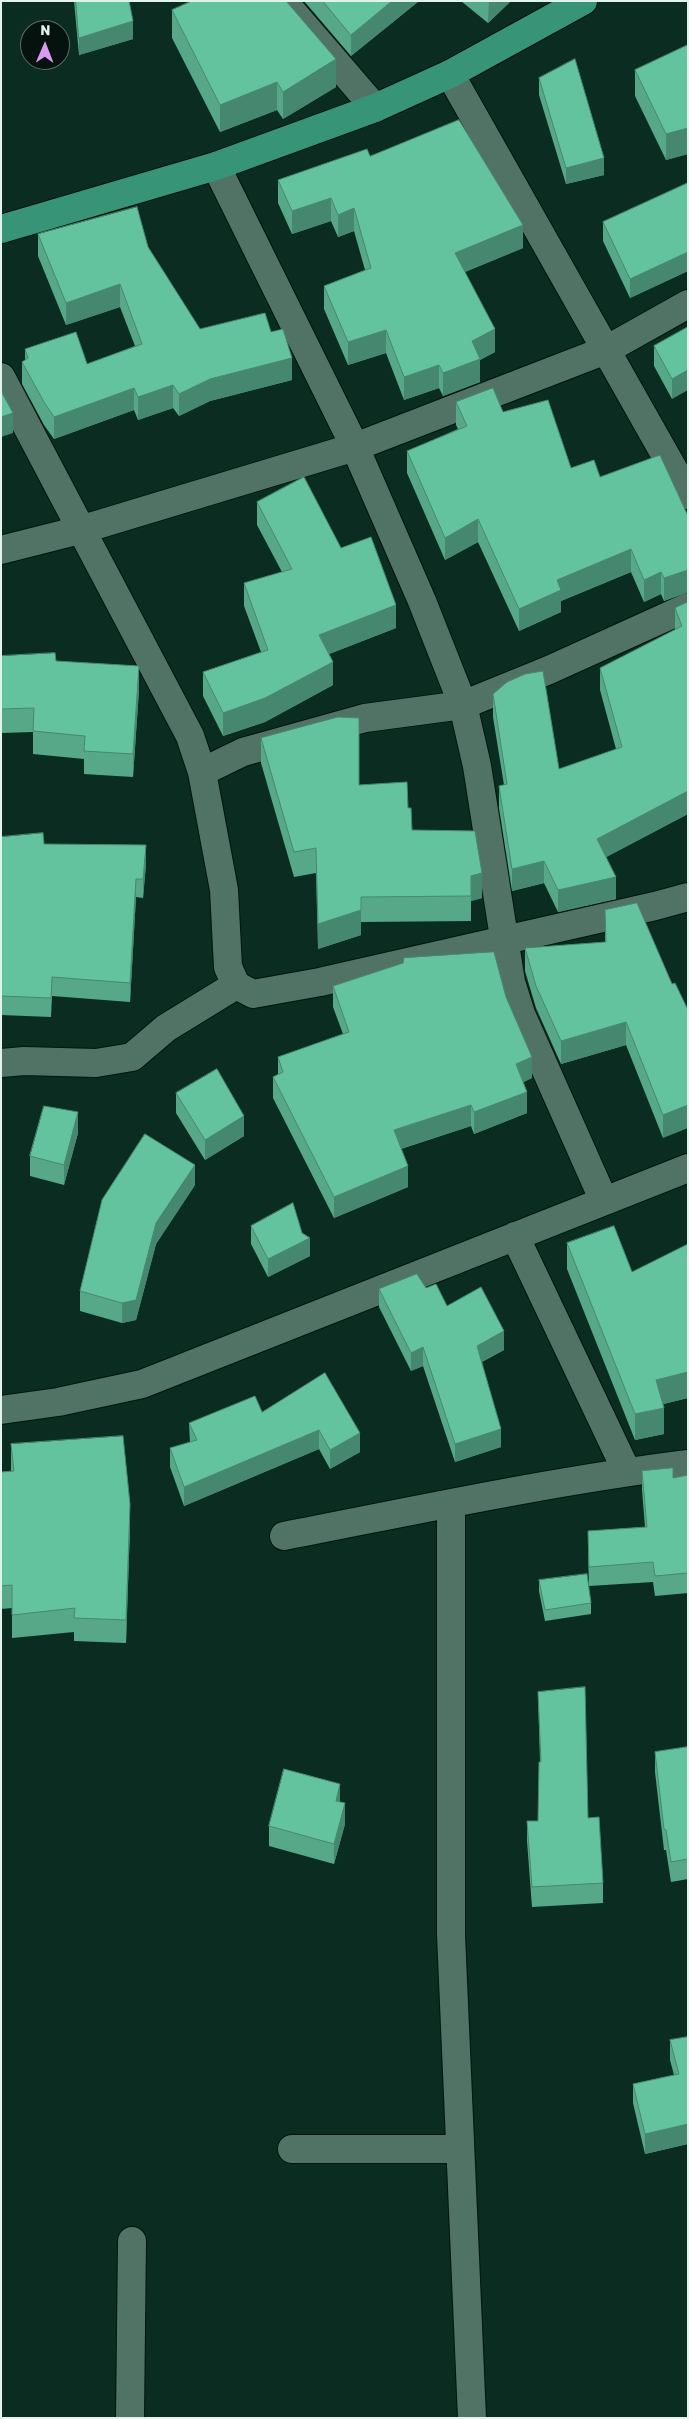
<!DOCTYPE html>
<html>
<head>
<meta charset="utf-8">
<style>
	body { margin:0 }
	#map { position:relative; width:689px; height:2419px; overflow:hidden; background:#0b2d21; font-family:Rubik,sans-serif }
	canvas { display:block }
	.frame { position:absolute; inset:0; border:2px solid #e1f4eb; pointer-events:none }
	.north { position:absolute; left:20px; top:20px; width:50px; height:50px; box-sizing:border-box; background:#05120d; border:1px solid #5d6c66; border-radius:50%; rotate:1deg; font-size:14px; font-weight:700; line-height:20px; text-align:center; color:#e1f4eb }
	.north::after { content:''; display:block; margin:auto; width:18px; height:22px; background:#dc99f4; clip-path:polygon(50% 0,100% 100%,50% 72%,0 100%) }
</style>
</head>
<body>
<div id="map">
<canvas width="689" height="2419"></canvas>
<div class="frame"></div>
<div class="north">N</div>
</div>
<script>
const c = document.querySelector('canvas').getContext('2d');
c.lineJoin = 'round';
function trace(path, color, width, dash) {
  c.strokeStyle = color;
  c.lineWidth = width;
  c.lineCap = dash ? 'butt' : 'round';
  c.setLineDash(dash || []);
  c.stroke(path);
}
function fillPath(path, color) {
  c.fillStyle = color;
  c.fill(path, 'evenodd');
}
const minor = new Path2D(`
	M283,1L375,108
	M450,74L688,495
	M216,166L355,447L422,601L463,705L477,766L511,982L521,1014L604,1201
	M1,377L190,736L202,772L224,890L228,967L236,985L253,994L320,982L655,906L688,897
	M1,550L80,530L355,447L606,350L688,304
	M202,772L243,752L365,718L463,705L549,670L688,607
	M1,1063L24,1061L96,1063L132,1057L166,1028L236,985
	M515,1236L627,1472
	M1,1410L58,1402L142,1384L688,1168
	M451,1503V1935L472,2418
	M284,1536C418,1510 552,1481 688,1464
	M292,2149H460
	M130,2418L132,2241`);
const major = new Path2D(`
	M1,229L216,166L375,108L450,74L583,1`);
const wall = new Path2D(`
	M74,1H129L133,39L79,55Z
	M304,1H419L351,56Z
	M461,1H511L488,23Z
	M172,10L336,87L283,119L277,110L220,132L172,38Z
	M688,45V154L666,160L635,96V70Z
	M539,78L604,175L566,184L539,95Z
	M370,156L523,248L465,272L495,352L480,360V382L443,396L439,388L404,400L386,353L348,365L324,309V286L365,270L354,231L338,237L331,221L292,234L278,203V180Z
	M688,183V271L630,298L603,241V222Z
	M38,234L148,247L200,329L271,332L292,380L210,401L179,416L173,408L138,420L134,410L54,439L44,425L22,384V362L25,360V349L87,364L135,346L120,307L66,325L38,256Z
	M688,327L672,399L654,366V346Z
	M456,402L503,412L571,468L600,477L688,516V592L664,601L661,594L644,602L631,572L561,601V612L519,631L478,542L445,560L407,473V451L458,429L456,425Z
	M257,502L341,548L396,628L329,654L333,685L265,722L223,736L203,696V672L261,652L244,606V583L282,572L257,525Z
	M688,602V814L606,857L616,899L558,912L544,883L512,891L499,808V786L504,785L493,717V694L559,769L616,749L600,690V668L675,630V608Z
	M1,656L56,661L139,690L133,777L84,774V759L33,754V732L1,733Z
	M261,738L408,808L412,830L482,898L471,901V921L361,922V935L318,949L316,873L294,877L261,763Z
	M1,837L44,844L146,864L143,898L136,897L130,1002L52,996L51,1017L1,1015Z
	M605,910L672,984L663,1138L626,1045L561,1064L536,1008L525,971V948L605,942Z
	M333,986L506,997L532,1078L523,1082L527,1113L474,1134L471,1126L401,1149L408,1187L334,1218L273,1098V1077L278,1075V1057L343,1034L333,1007Z
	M176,1093L244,1136L205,1160L176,1113Z
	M78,1133L64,1185L30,1176V1156Z
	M195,1185L156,1244L136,1320L122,1323L80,1311V1291Z
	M251,1226L302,1233L310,1256L268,1277L251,1244Z
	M567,1243L632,1272L688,1398L663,1404L664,1434L635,1440L567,1269Z
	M426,1288L447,1306L504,1350L482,1362L501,1447L455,1462L423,1366L411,1371L379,1307V1289Z
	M325,1373L360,1452L330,1469L319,1449L184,1506L170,1467V1448L190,1443L189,1423L262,1412Z
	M11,1444L130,1527L126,1643L74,1641V1632L12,1638V1608L1,1609V1472H11Z
	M642,1471L673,1478L688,1475V1593L655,1596L653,1582L589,1586L588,1550V1531L645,1527L642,1490Z
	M539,1580L591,1603V1614L545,1621L539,1591Z
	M538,1692L588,1818L603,1883V1903L532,1907L527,1841V1821H538L540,1762Z
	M688,1747V1879L671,1882L666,1850H664L655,1772V1752Z
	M340,1802L345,1824L334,1864L269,1846V1826Z
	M688,2037V2144L645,2154L633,2103V2084L674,2075L670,2060V2040Z`);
const shadedWall = new Path2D(`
	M392,1H419L351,56V35Z
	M489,1H511L488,23Z
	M133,21V39L79,55V38Z
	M336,59V87L283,119V92Z
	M277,82V110L220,132V105Z
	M688,128V154L666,160V134Z
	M604,158V175L566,184V168Z
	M331,198V221L292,234V211Z
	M354,208V231L338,237V215Z
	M523,225V248L455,276V253Z
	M688,252V271L630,298V279Z
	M120,284V307L66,325V303Z
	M495,329V352L480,360V382L443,396V373L472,341Z
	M386,330V353L348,365V342Z
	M292,358V380L210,401L179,416V394L210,379Z
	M439,365V388L404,400V377Z
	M688,370V390L672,399V379Z
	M173,385V408L138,420V397Z
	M134,388V410L54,439V417Z
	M13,413V433L1,437V417Z
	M478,519V542L445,560V538Z
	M631,549V572L561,601V612L519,631V609L557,580Z
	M688,570V592L664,601V578Z
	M661,572V594L644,602V580Z
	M396,605V628L319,658V635Z
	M333,662V685L265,722L223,736V713Z
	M139,666V690L133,777V754Z
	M688,791V814L597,862V839Z
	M146,845V864L143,898V879Z
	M544,861V883L512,891V869Z
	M482,873V898L471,901V921V876Z
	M616,877V899L558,912V890Z
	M136,879V897L130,1002V983Z
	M361,910V935L318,949V924Z
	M626,1022V1045L561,1064V1041Z
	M532,1057V1078L516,1086V1064Z
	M527,1092V1113L474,1134V1112Z
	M471,1105V1126L394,1151V1130Z
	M688,1105V1128L663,1138V1115Z
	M78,1112V1133L64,1185V1165Z
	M244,1116V1136L205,1160V1140Z
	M195,1165V1185L156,1244L136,1320L122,1323V1303L156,1223Z
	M408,1166V1187L334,1218V1197Z
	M310,1238V1256L268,1277V1259Z
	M504,1331V1350L477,1364V1346Z
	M423,1347V1366L411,1371V1353Z
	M688,1372V1398L656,1406V1380Z
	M664,1408V1434L635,1440V1414Z
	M501,1429V1447L455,1462V1444Z
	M319,1430V1449L184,1506V1487Z
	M360,1433V1452L330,1469V1450Z
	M130,1504V1527L126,1643V1620Z
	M340,1784V1804L336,1801Z
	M345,1803V1824L334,1864V1844Z
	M687,2124V2144L645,2154V2134Z`);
const building = new Path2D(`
	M76,1H129L133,21L79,38Z
	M192,1H286L336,59L283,92L277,82L220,105L172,10Z
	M323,1H392L351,35Z
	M688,45V128L666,134L635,70Z
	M575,59L604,158L566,168L539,78Z
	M459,120L523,225L455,253L495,329L472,341L480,359L443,373L439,365L404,377L386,330L348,342L324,286L371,268L354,208L338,215L331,198L292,211L278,180L367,149L370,156Z
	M688,183V252L630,279L603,222Z
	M137,207L148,247L200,329L265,313L271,332L283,329L292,358L210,379L179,394L173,385L138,397L134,388L54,417L44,402L22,362L28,358L25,349L76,332L87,364L142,344L120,284L66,303L38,234Z
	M688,327V370L672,379L654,346Z
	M493,388L503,412L548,400L571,468L594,460L600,477L660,455L688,516V570L664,578L661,572L644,580L631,549L557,580L561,590L519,609L478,519L445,538L407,451L467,426L456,402Z
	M1,391L13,413L1,417Z
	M304,477L341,548L371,537L396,605L319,635L333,662L265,698L223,713L203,672L268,650L244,583L292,569L257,502Z
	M688,602V791L597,839L616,877L558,890L544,861L512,869L499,786L507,784L493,694L507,682L525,674L543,671L559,769L622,747L600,668L682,626L675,608Z
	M55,653L56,661L139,666L133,754L84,751L85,736L33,731L34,708L1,709V656Z
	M338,717L359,718V785L407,782L408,808H411L412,830L475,831L482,873L471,876V896L361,897V910L318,924L316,848L294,852L261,738Z
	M43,833L44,844L146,845L143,879H136L130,983L52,977L51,998L1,996V837Z
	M637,903L672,984L675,983L688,1010V1105L663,1115L626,1022L561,1041L536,986L525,948L606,942L605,910Z
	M494,952L506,997L532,1057L516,1064L527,1092L474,1112L471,1105L394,1130L408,1166L334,1197L273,1077L283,1072L278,1057L349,1032L333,986L403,963L404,958Z
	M217,1069L244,1116L205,1140L176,1093Z
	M44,1106L78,1112L64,1165L30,1156Z
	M145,1134L195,1165L156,1223L136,1300L122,1303L80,1291L102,1200Z
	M293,1203L302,1233L310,1238L268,1259L251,1226Z
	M614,1226L632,1272L688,1244V1372L656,1380L664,1408L635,1414L567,1243Z
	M417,1274L426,1288L436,1284L447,1306L481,1287L504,1331L477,1346L501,1429L455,1444L423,1347L411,1353L379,1289Z
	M325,1373L360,1433L330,1450L319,1430L184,1487L170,1448L197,1440L189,1423L255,1396L262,1412Z
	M123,1436L130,1504L126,1620L74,1618L75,1608L12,1615V1585L1,1586V1472L14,1471L11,1444Z
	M673,1468V1478L688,1475V1573L655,1576L653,1562L589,1567L588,1531L647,1527L642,1471Z
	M587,1574L591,1603L545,1610L539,1580Z
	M585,1687L588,1818L599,1817L603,1883L532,1887L527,1821H538L539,1762H541L538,1692Z
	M688,1747V1859L671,1862L666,1830L664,1829L655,1752Z
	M284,1769L340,1784L336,1801L345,1803L334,1844L269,1826Z
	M688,2037V2124L645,2134L633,2084L679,2074L670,2040Z`);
trace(minor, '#00140c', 30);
trace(major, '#00140c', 30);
trace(minor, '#517365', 28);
trace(major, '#379476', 28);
fillPath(wall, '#56a889');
fillPath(shadedWall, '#46886f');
fillPath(building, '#64c39f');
trace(building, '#46886f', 1);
</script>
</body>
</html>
